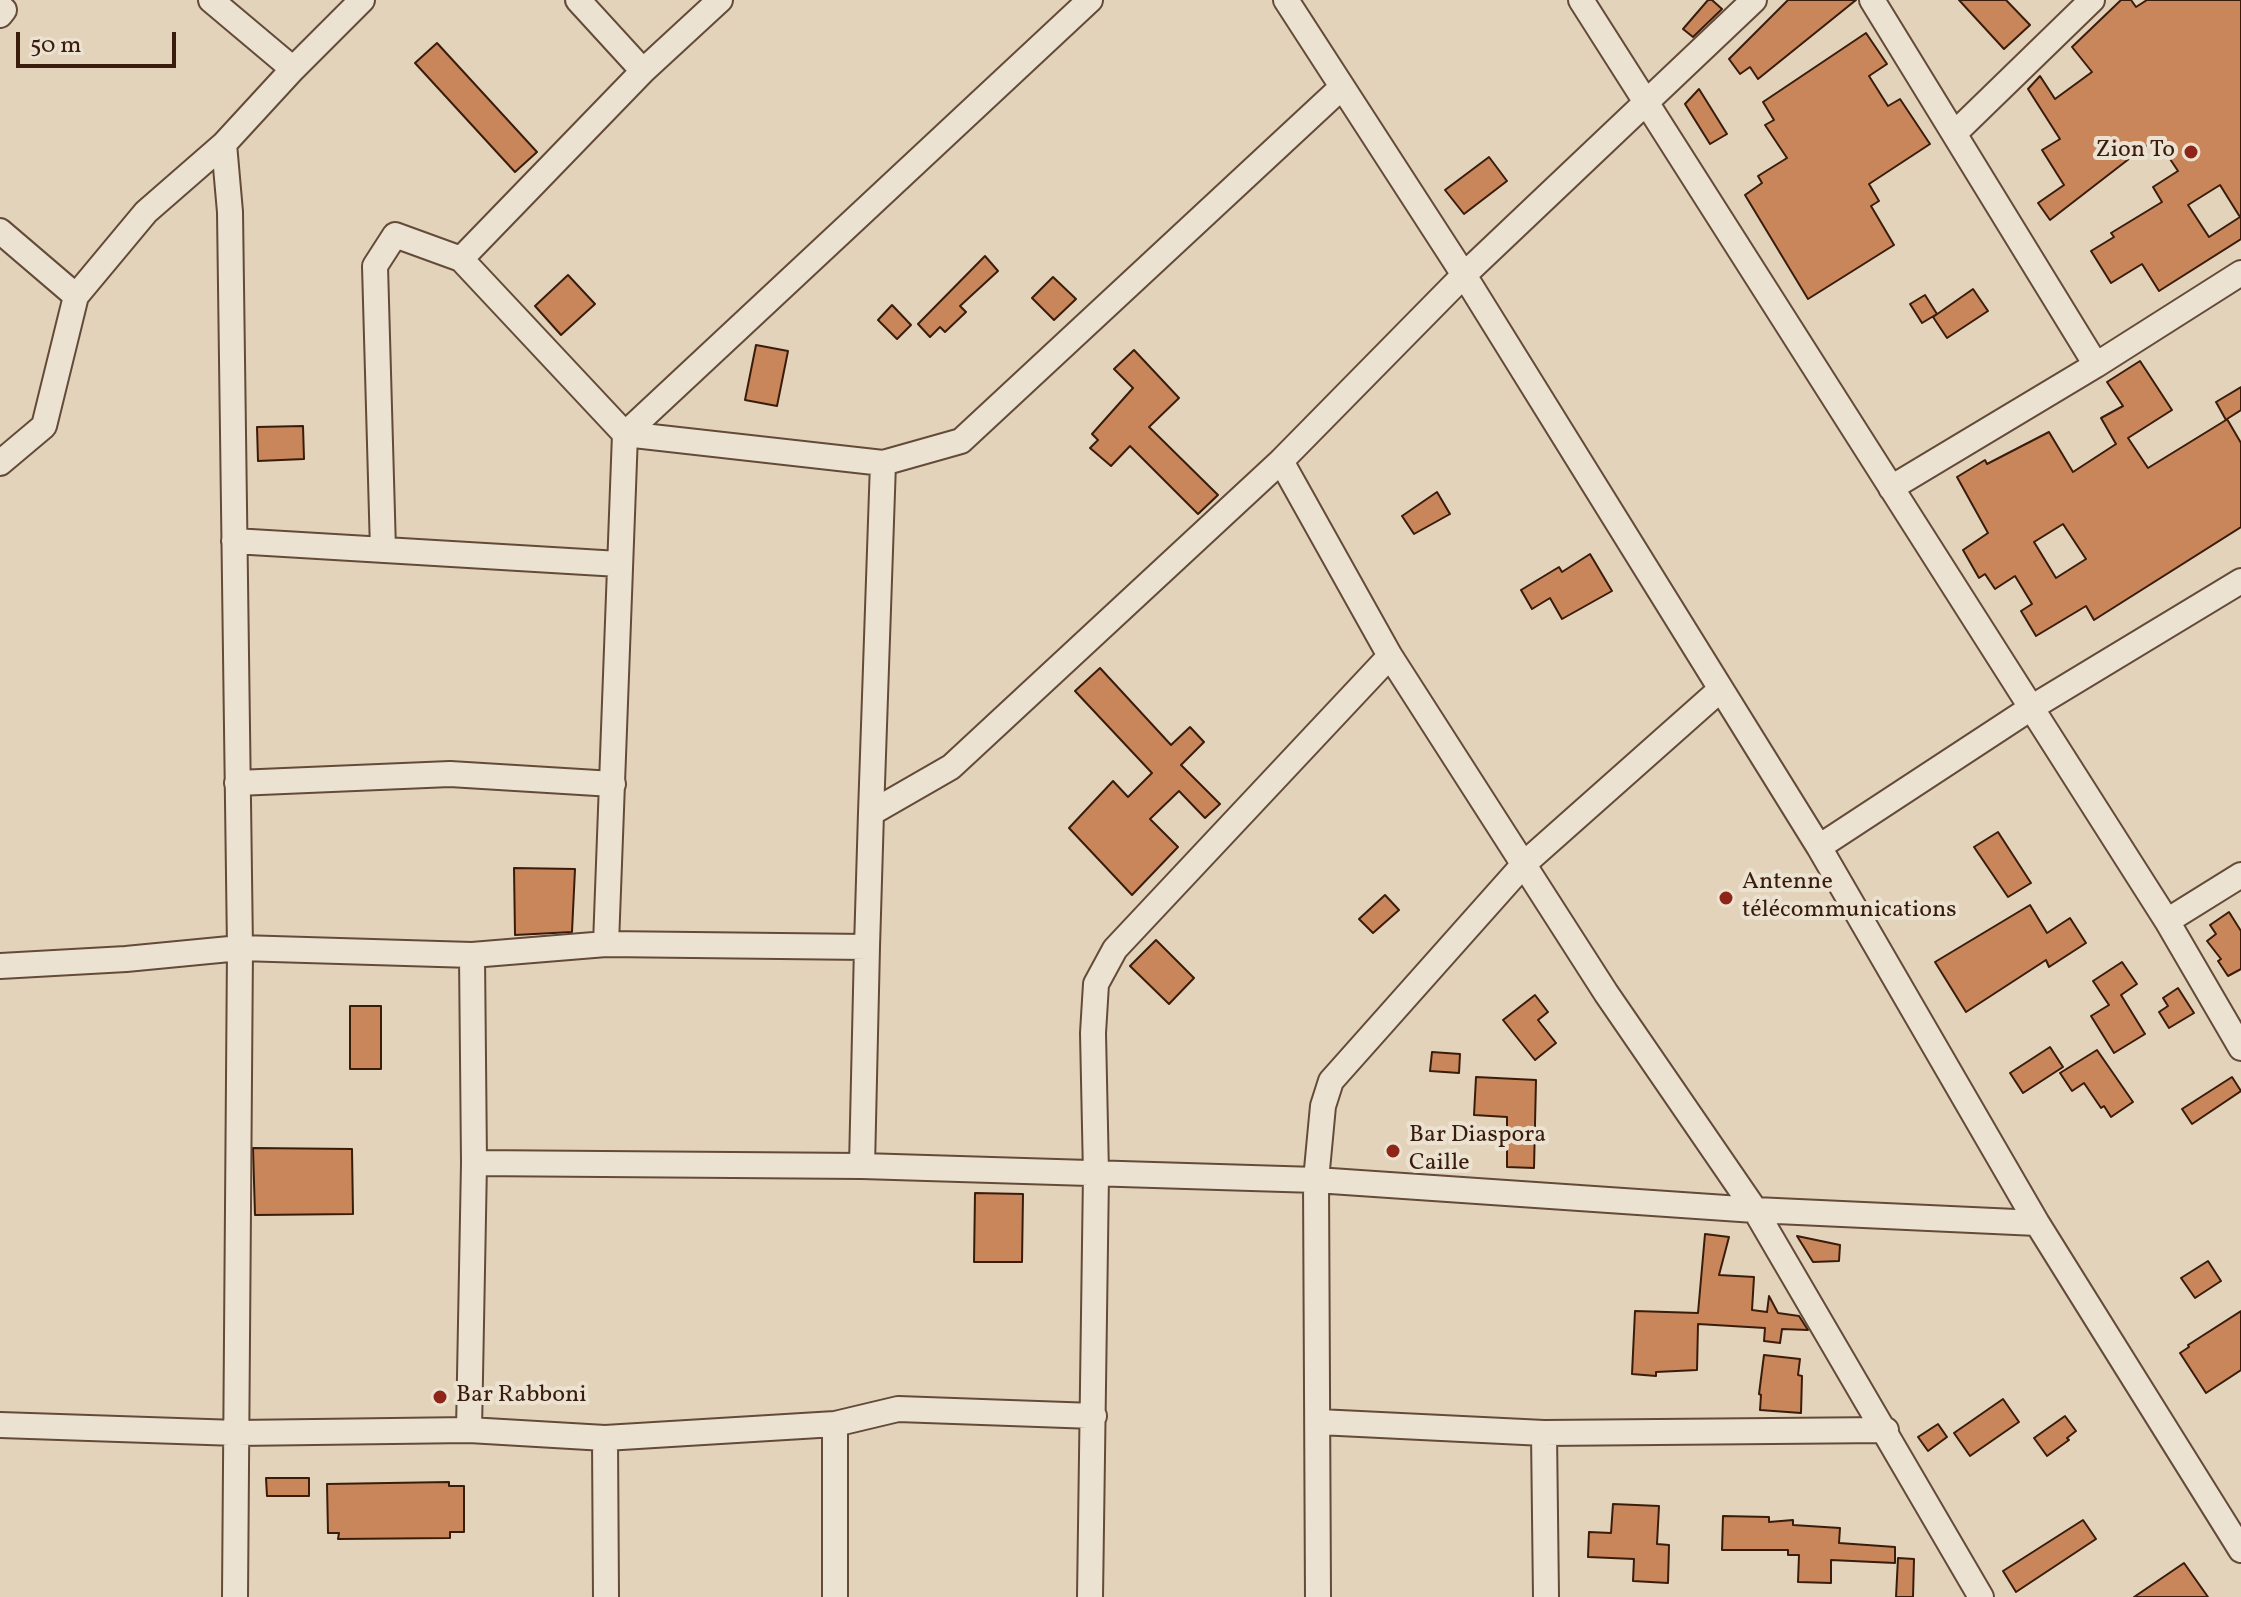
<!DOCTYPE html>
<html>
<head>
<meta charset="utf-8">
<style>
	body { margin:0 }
	#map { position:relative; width:2241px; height:1597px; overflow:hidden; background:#e2d3ba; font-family:Vollkorn,serif }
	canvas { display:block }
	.scale { position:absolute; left:16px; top:32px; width:160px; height:36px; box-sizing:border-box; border:4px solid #3a1c0c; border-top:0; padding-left:10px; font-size:24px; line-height:28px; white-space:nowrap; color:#3a1c0c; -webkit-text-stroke:6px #ece2d2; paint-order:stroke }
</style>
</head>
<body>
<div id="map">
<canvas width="2241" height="1597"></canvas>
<div class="scale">50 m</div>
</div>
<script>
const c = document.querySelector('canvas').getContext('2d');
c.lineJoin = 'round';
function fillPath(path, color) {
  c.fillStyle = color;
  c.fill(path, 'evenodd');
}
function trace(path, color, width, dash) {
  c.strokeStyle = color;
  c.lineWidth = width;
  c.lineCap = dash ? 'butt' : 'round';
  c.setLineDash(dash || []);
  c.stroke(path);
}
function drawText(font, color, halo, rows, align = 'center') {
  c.font = font + ' Vollkorn,serif';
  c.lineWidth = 8;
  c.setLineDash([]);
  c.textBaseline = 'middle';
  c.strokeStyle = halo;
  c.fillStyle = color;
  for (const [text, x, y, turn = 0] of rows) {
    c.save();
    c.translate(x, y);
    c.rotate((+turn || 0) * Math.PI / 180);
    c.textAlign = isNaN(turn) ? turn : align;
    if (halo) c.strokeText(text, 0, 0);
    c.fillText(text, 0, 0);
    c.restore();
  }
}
const building = new Path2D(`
	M1708,0H1712L1722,9L1693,37L1683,29Z
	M1788,0H1856L1758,79L1750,67L1740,74L1729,59Z
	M1959,0H2006L2030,25L2004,49Z
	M2121,0H2131L2136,7L2147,0H2241V239L2159,291L2142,264L2111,283L2091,251L2114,237L2111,233L2162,202L2153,187L2178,171L2156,138L2050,220L2038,203L2064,185L2042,150L2060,139L2028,89L2040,76L2055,99L2092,72L2072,47ZM2220,185L2240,217L2209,237L2188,205Z
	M1866,33L1887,64L1869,76L1888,106L1900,99L1930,144L1869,184L1879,201L1871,206L1894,245L1808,299L1745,195L1762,183L1758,176L1787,158L1765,125L1774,120L1763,102Z
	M437,43L537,152L515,172L415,63Z
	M1699,89L1727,134L1710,144L1685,104Z
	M1489,157L1507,181L1464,214L1445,190Z
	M985,256L998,271L960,306L966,312L945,332L940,327L930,337L918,324Z
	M568,275L595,304L561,335L535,306Z
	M1053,277L1076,299L1054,320L1032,298Z
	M1973,289L1988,311L1947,338L1933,317Z
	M1925,295L1937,314L1922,323L1910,304Z
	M892,305L911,325L897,339L878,320Z
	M756,345L788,351L777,406L745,400Z
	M1134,350L1179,398L1149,427L1218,495L1198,514L1130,446L1111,466L1090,448L1098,440L1092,434L1133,388L1114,369Z
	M2140,361L2172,410L2128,438L2148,468L2226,420L2216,402L2241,387V410L2227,419L2241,443V527L2094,620L2086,606L2036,636L2021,611L2032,604L2015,576L1995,589L1985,574L1979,578L1963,550L1988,533L1957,477L1985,460L1987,464L2049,432L2073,472L2116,444L2101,418L2123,406L2107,382ZM2063,524L2086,559L2056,578L2034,542Z
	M303,426L304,459L258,461L257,427Z
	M1437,492L1450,514L1414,534L1402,516Z
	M1590,554L1612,591L1562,619L1550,598L1532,609L1521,590L1559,567L1562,572Z
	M1100,668L1171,745L1190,727L1204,742L1181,765L1220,804L1205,818L1179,791L1150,819L1178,847L1132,895L1069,828L1113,781L1128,797L1152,773L1075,691Z
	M1998,832L2031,883L2008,897L1974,847Z
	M514,868L575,869L572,932L515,935Z
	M1385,895L1399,910L1373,933L1359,919Z
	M2030,905L2047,933L2070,918L2086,943L2049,967L2046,960L1966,1012L1935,962Z
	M2229,912L2241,931V969L2228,976L2218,961L2221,959L2207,941L2216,934L2210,925Z
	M1156,940L1194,978L1169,1004L1130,966Z
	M2122,962L2137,984L2121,995L2145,1034L2114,1053L2091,1016L2109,1005L2093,981Z
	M2178,988L2194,1013L2169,1028L2159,1012L2168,1006L2163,998Z
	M1535,995L1548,1012L1538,1020L1556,1043L1535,1060L1503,1020Z
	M350,1006H381V1069H350Z
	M2050,1047L2063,1067L2023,1093L2010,1073Z
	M2097,1050L2133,1102L2111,1117L2104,1106L2101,1108L2084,1083L2072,1091L2060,1073Z
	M1432,1052L1460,1054L1459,1073L1430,1071Z
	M1476,1077L1536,1080L1534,1168L1507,1167V1117L1474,1115Z
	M2232,1077L2241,1091L2192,1124L2182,1109Z
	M253,1148L352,1149L353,1214L255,1215Z
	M975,1193L1023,1194L1022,1262H974Z
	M1705,1234L1729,1237L1719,1275L1754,1277L1752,1310L1767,1312L1769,1296L1778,1313L1799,1316L1808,1330L1782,1329L1780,1343L1764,1341L1765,1328L1698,1324L1697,1370L1656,1372V1376L1632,1374L1635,1311L1698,1313Z
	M1797,1236L1840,1245L1839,1261L1813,1262Z
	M2208,1261L2221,1281L2195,1298L2181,1278Z
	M2241,1311V1370L2206,1393L2180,1353L2189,1347L2188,1345Z
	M1764,1355L1800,1359L1798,1375L1802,1376L1801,1413L1760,1410L1761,1395L1759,1394Z
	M2003,1399L2019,1422L1970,1456L1954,1433Z
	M2065,1416L2076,1431L2067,1438L2069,1440L2047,1456L2034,1438Z
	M1938,1424L1947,1437L1928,1451L1918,1437Z
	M266,1478H309V1496H267Z
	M449,1482V1486H464V1532H450V1538L338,1539L339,1533H328L327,1484Z
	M1613,1504L1659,1506L1657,1544L1669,1545L1668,1583L1633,1581L1634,1559L1588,1557L1589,1532L1611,1533Z
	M1723,1516L1769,1517V1522L1793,1520V1525L1840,1528L1839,1543L1895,1547V1563L1831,1560V1583L1798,1582L1799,1555H1788V1550H1722Z
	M2083,1520L2096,1539L2016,1592L2003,1571Z
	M1898,1558L1914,1559L1913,1597H1896Z
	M2184,1563L2208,1597H2134Z`);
const minor = new Path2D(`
	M211,0L293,69
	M578,0L643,71
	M1286,0L1464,275L1819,847L2037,1223L2241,1550
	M1581,0L2167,921L2241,1048
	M1872,0L2096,365
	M0,15L4,10
	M1955,133L2092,0
	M224,144L230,212L240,948L235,1597
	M0,231L76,296
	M461,259L643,71L720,0
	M1281,461L1390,656L1606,993L1755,1210L1981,1597
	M0,463L44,426L76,296L146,212L224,144L293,69L362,0
	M1891,488L2096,365L2241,273
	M234,541L619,564
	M383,550L375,266L395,235L461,259L625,434L883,463L961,441L1342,87
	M237,783L450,774L613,784
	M871,813L883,463
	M1819,847L2031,708L2241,581
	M2167,921L2241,875
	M606,944L625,434L1090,0
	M0,966L126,959L240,948L472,955L606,944L867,947L871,813L951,767L1281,461L1464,275L1754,0
	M474,1163L862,1166L1316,1180L1755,1210L2037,1223
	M862,1166L867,947
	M1319,1422L1544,1433L1886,1430
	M0,1425L237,1433L469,1430L605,1438L835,1424L898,1409L1094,1416
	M469,1430L474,1163L472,955
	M1544,1433L1546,1597
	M605,1438L606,1597
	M835,1597V1424
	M1090,1597L1096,1174L1093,1033L1096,984L1115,949L1390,656
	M1318,1597L1316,1180L1323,1106L1331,1081L1525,863L1721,689`);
const markers = [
	[2191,152,8,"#8f2418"],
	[1726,898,8,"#8f2418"],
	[1393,1151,8,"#8f2418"],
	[440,1397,8,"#8f2418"]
];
const poiNames = [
	["Zion To",2175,152,"right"],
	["Antenne",1742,884],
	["télécommunications",1742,912],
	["Bar Diaspora",1409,1137],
	["Caille",1409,1165],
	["Bar Rabboni",456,1397]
];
fillPath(building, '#c9865b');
trace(building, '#3a1c0c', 2);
trace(minor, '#644a38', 28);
trace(minor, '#ece2d2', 24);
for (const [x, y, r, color] of markers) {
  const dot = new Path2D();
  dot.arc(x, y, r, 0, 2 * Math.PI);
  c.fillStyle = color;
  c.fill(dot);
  trace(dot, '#ece2d2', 3);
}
drawText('24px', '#3a1c0c', '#ece2d2', poiNames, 'left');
</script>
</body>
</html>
